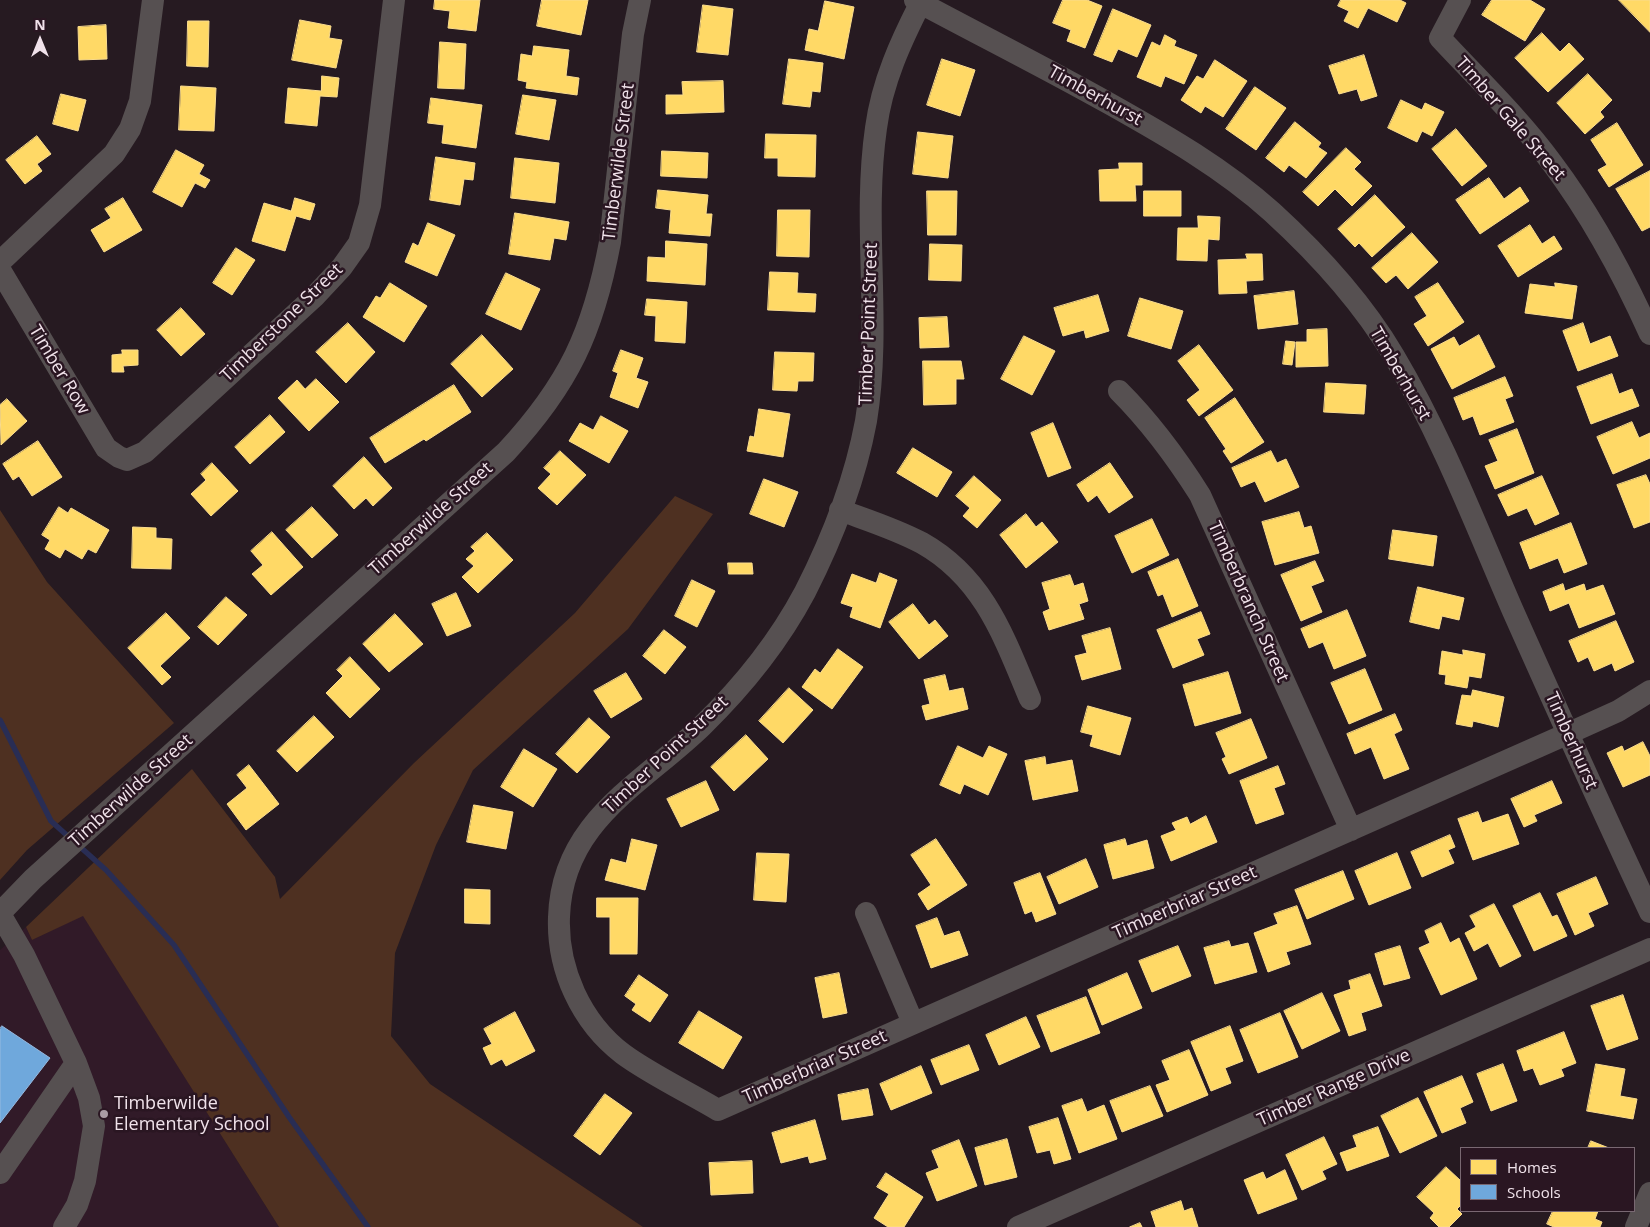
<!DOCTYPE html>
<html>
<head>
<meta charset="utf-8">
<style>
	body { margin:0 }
	#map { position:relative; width:1650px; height:1227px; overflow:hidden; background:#261a21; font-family:"Open Sans",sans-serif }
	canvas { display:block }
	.legend { position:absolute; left:1460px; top:1147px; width:175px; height:65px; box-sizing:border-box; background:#2a1622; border:1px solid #796872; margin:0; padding:6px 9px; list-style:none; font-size:15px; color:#f0e2ea }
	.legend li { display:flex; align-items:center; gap:10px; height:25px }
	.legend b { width:25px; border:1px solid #796872 }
	.north { position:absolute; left:15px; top:15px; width:50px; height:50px; -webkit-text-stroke:4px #2a1622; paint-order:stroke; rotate:0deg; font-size:14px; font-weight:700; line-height:20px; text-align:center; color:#f0e2ea }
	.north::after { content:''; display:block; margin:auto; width:18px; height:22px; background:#f0e2ea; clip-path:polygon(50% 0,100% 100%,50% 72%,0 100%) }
</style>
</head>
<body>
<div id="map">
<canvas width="1650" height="1227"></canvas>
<ul class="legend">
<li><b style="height:14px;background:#ffd966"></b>Homes</li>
<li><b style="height:14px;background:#6fa8dc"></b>Schools</li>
</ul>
<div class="north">N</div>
</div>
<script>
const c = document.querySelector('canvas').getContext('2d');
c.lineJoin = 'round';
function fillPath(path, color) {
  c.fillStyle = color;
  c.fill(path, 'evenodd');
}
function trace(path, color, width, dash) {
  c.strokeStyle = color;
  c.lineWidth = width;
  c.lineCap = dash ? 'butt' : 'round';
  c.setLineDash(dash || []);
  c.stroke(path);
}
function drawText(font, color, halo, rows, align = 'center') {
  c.font = font + ' "Open Sans",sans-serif';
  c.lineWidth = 5;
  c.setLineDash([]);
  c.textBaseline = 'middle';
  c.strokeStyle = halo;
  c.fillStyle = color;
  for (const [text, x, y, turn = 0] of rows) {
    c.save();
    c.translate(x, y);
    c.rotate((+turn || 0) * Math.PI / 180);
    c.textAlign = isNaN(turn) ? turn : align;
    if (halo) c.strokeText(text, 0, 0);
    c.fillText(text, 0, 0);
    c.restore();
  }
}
const built = new Path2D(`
	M83,915L279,1227H0V950L26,927L32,940Z`);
const green = new Path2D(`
	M675,496L713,514L628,629L473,770L436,845L395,953L391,1036L430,1084L643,1227H279L83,916L32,940L26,927L192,769L275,877L280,899L414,763L575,613Z
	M0,510L47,582L174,723L27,850L0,880Z`);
const homes = new Path2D(`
	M435,0H480L476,31L448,28L450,11L434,9Z
	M542,0H588L581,35L537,26Z
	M1063,0H1087L1102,6L1085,48L1067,41L1071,30L1053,23Z
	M1341,0H1400L1406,3L1397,22L1368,8L1358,28L1344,21L1349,11L1338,6Z
	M1492,0H1530L1545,9L1525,41L1482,15Z
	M1619,0H1650V32Z
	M825,1L854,7L844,59L805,50L809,29L818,31Z
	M703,5L733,9L728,55L697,52Z
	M1113,9L1151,25L1137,57L1118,49L1112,62L1094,55Z
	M300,20L331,26L329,38L342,40L336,68L292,60Z
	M188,21H209L208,67L187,66Z
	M106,25L107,59L79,60L78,27Z
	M1542,33L1560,52L1569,43L1584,59L1548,92L1515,58Z
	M1165,35L1176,41L1174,46L1197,55L1184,84L1165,76L1161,87L1137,77L1152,42L1160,46Z
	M440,42L466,44L464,89L438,88Z
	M534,46L569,50L566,76L579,78L577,95L526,88L527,82L518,80L521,54L532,56Z
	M1364,55L1377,96L1361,101L1357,89L1339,94L1329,66Z
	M789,59L823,63L820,92L812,91L810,107L783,104Z
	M942,59L975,70L960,116L927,105Z
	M1215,60L1247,81L1223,117L1205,106L1201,113L1181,100L1197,76L1203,79Z
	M1588,74L1612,100L1600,112L1604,117L1585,134L1557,103Z
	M322,76L339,78L337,97L320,96L317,126L285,123L288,88L321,91Z
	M723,81L724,112L666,114V95H683L682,82Z
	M181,86L216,88L214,131L179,130Z
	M1255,87L1286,108L1256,150L1226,129Z
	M61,94L86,100L78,131L53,124Z
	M523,95L556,100L549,140L516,134Z
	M431,98L482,105L476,148L442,143L444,125L428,123Z
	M1401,100L1422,110L1425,103L1444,112L1432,136L1422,131L1417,142L1388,128Z
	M1295,122L1321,143L1318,147L1327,153L1306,178L1289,165L1284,172L1266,158Z
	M1617,123L1643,165L1609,187L1598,170L1607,165L1591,140Z
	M1456,129L1487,166L1462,186L1432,149Z
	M918,132L953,136L948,178L913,174Z
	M766,134L816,135L815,177L778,176V158H765Z
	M37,136L51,154L37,164L42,171L25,184L6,160Z
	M1346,148L1361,162L1354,169L1372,186L1352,206L1335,189L1318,206L1303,192Z
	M176,150L204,165L199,174L210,180L205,188L195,183L182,207L153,192Z
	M662,151L708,153L707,178L661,176Z
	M436,157L475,163L473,180L464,179L460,205L430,200Z
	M515,158L559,163L555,203L511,198Z
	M1119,163H1142V185H1135L1136,201H1100L1099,170L1119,169Z
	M1650,171V227L1642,231L1616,189Z
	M1489,178L1504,199L1520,187L1529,201L1480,234L1456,200Z
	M658,190L708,195L706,214H712L710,236L669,233L671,210L656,208Z
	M927,191H957L956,235H928Z
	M1144,191H1181V216H1144Z
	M1375,195L1405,227L1372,257L1359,243L1355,247L1338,229Z
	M123,198L142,230L104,252L91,230L111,218L105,209Z
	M295,198L315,204L310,220L296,216L285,251L252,241L264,203L291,211Z
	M778,210H810L809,257L777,256Z
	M515,213L569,222L566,240L554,238L550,260L509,254Z
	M1198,216L1220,217L1219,240L1208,239L1207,261L1177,260L1178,228H1198Z
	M428,223L455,235L437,276L405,262L413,243L418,246Z
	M1530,225L1542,244L1554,236L1562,249L1518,277L1498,246Z
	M1412,233L1438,262L1408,289L1396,275L1386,283L1372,268Z
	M666,241L707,244L705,285L647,281L648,257L665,258Z
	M930,244L962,245L961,281L929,280Z
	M236,248L255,260L232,295L213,283Z
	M1246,254H1262L1263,280L1246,281L1247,293L1219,294L1218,260L1247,259Z
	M770,272L798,273L797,293L816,294L815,312L768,310Z
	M506,273L540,289L521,330L486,314Z
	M390,283L427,306L404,342L363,317L376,296L380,298Z
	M1438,283L1464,322L1428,346L1414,324L1427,316L1415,297Z
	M1555,283L1577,286L1572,319L1525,313L1530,284L1555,287Z
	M1294,291L1298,324L1258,329L1254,296Z
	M1098,295L1109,331L1086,338L1084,330L1063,336L1054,308Z
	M1140,298L1183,311L1171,349L1128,336Z
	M647,299L687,302L685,343L655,341L656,316L645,315Z
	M181,308L205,334L181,356L157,330Z
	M947,317L949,347L920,348L919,318Z
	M348,323L375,352L346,383L316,352Z
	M1583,323L1590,344L1610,336L1618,356L1578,371L1563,331Z
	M1327,329L1328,366L1296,367V342H1307V330Z
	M482,335L513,369L482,397L451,364Z
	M1479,335L1495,367L1452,389L1431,349L1454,337L1459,346Z
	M1024,336L1055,351L1032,395L1001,379Z
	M1286,341L1295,342L1292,365L1283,364Z
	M1199,345L1233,390L1199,416L1187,400L1200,390L1178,361Z
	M122,350H138V365L123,366L124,372H112V355L122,354Z
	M621,350L643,358L636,378L648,382L638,408L610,397L618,373L613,371Z
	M775,352L814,353L813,381H798L797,391L773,390Z
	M923,361H961L964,379H956V404L924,405Z
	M1612,374L1619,394L1632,389L1639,406L1591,424L1577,387Z
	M1505,377L1513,396L1505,399L1514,422L1480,435L1473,416L1463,420L1454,398Z
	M316,379L339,402L309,431L278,398L297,380L305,389Z
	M1326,383L1366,385L1364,414L1324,412Z
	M454,385L471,412L426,441L424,439L385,463L370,438Z
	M1235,398L1264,442L1231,463L1223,451L1226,449L1205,418Z
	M7,399L27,421L1,445L0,405Z
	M759,409L790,414L783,457L747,451L750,436L754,437Z
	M270,415L285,432L250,464L235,447Z
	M601,416L628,431L609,463L569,441L580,423L593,430Z
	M1632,422L1639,438L1650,433V458L1613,474L1597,437Z
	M1053,423L1071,468L1048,477L1031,433Z
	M1517,429L1534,473L1495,489L1485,466L1498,461L1489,440Z
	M38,441L62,477L32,496L19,476L13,480L3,464Z
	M913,448L952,472L937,497L897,473Z
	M560,451L586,475L557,505L538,488L551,474L544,468Z
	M1271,451L1277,463L1286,459L1299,487L1265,502L1255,481L1241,487L1232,468Z
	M364,457L392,488L373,506L366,498L354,509L333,486Z
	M212,463L238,491L211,516L191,494L206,480L201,474Z
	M1110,463L1133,497L1109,513L1097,495L1088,502L1077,485Z
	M1646,475L1650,484V522L1634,528L1617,485Z
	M974,476L1001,500L977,528L963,516L970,508L956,496Z
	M1542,476L1559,514L1535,525L1527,508L1508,516L1498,495Z
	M764,479L798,492L784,527L750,514Z
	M59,507L68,513L71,508L109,530L96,553L88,549L82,559L65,549L60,558L45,549L50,540L42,535Z
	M312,507L338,535L312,558L286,530Z
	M1299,512L1304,528L1311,526L1319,553L1275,565L1262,522Z
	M1026,514L1036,527L1042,522L1058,542L1026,568L1000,535Z
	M1152,519L1169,555L1132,573L1115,536Z
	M1571,523L1587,564L1564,573L1558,558L1530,569L1520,543Z
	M133,527L156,528V538L172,539L171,569L132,568Z
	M1393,530L1437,536L1433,566L1389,559Z
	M272,532L303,567L271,595L252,574L263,565L251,551Z
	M487,533L513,560L478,593L462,577L474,566L466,559L475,551L471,547Z
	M1178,559L1198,606L1172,617L1163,594L1158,596L1148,572Z
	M1315,561L1324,581L1311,586L1322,612L1301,621L1281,575Z
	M728,563H752L753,574H729Z
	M880,573L897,580L880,628L850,617L853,607L841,603L852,574L876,583Z
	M1070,575L1074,586L1083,583L1088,601L1079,604L1084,619L1049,630L1043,612L1050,609L1042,583Z
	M692,580L715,591L697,627L675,616Z
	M1563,584L1565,591L1584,584L1586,591L1603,585L1615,614L1579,628L1569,603L1550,611L1543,592Z
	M1418,587L1464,598L1459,620L1442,616L1439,629L1410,622Z
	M456,593L471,626L447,636L432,604Z
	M226,597L247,615L218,645L198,627Z
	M913,604L929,625L935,620L948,636L919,659L889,622Z
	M1347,610L1366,656L1334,669L1323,642L1309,648L1301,629Z
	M1201,612L1210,634L1197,639L1204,655L1173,668L1157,630Z
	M166,613L190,638L160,666L171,677L162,685L128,648Z
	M395,614L423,644L389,672L363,644Z
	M1616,621L1634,662L1615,671L1612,663L1594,671L1588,657L1578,662L1569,641Z
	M1110,628L1121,669L1082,680L1075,656L1087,653L1082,636Z
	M664,630L686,647L665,674L643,656Z
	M838,649L863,667L832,709L802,687L815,669L820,673Z
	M1463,650L1485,654L1481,678L1469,676L1467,688L1445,684L1446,675L1439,674L1442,651L1463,655Z
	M350,657L380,689L350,718L326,693L343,676L337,670Z
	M1365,669L1382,710L1349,724L1331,683Z
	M1228,672L1241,713L1195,726L1183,685Z
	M626,673L642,699L611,718L594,691Z
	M945,675L949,691L963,688L968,709L926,720L922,706L930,704L924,680Z
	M789,688L813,710L783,743L759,721Z
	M1473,690L1504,697L1498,727L1473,721L1472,727L1456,724L1462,695L1471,696Z
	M1088,706L1131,718L1120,755L1090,746L1093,735L1081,732Z
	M1395,714L1402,730L1394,734L1409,769L1384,779L1371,747L1355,754L1347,734Z
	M314,716L334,737L297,772L277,751Z
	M589,718L610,737L577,773L556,754Z
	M1251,719L1267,758L1229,774L1222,759L1226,757L1216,733Z
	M746,735L768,759L734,791L711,767Z
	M1643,742L1650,756V775L1623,787L1607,753L1622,746L1624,751Z
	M958,746L983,758L989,746L1007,754L988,795L964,784L960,794L940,785Z
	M524,749L557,769L533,807L501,787Z
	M1045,757L1046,765L1072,760L1078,791L1033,800L1025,761Z
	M249,765L279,804L246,830L227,804L247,788L237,775Z
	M1278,766L1285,784L1274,788L1284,814L1256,824L1240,781Z
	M706,781L719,810L681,827L667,799Z
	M1552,781L1562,803L1534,815L1537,821L1524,827L1511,799Z
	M474,805L513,812L506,849L467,842Z
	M1478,812L1482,823L1508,814L1519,844L1473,860L1458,819Z
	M1206,816L1217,842L1171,861L1161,836L1176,830L1172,823L1187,817L1190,824Z
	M1450,835L1455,847L1448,850L1454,863L1422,877L1411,852Z
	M632,839L657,845L645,890L605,880L611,859L626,863Z
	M936,839L967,885L928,910L918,894L931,885L911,855Z
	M1125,839L1127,846L1147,840L1154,868L1113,879L1104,845Z
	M757,853L789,854L786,902L754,900Z
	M1397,853L1411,888L1369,905L1355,871Z
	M1086,859L1098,887L1059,904L1047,877Z
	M1343,871L1354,899L1307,919L1295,890Z
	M1040,873L1056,914L1036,922L1032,911L1025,914L1014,883Z
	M1596,877L1608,904L1588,913L1594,926L1575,935L1557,894Z
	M465,889L490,890V924L465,923Z
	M1540,893L1552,917L1557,915L1567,936L1534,951L1513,906Z
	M597,898H638L637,954H610V917H597Z
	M1494,904L1521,956L1500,967L1488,943L1474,951L1465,933L1476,927L1470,916Z
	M1297,906L1311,944L1286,952L1290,964L1268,972L1254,933L1278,924L1274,914Z
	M937,918L944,936L959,931L968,955L931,968L916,926Z
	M1441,923L1450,943L1459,938L1477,979L1441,995L1419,948L1430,943L1425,931Z
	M1229,941L1231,947L1248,943L1257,972L1215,984L1204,948Z
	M1178,946L1191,976L1152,992L1139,961Z
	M1400,946L1410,978L1384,985L1375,954Z
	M839,973L847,1013L823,1018L815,978Z
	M1127,973L1142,1008L1102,1025L1088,990Z
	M1370,974L1382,1006L1361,1013L1366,1030L1349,1036L1334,995L1351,989L1349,981Z
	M639,975L668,995L650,1022L632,1010L636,1004L625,996Z
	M1322,993L1340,1031L1302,1049L1284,1011Z
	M1623,995L1638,1039L1607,1050L1591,1006Z
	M1086,997L1100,1033L1051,1052L1037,1016Z
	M699,1011L742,1037L723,1069L679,1043Z
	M515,1012L535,1051L506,1066L502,1059L491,1065L483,1048L492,1044L484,1029Z
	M1280,1013L1298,1057L1258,1073L1240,1030Z
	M1026,1017L1040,1047L999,1065L986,1035Z
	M1230,1026L1243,1061L1225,1068L1231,1083L1211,1091L1191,1042Z
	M1564,1032L1576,1063L1561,1069L1564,1076L1540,1085L1533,1068L1524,1071L1517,1051Z
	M969,1045L979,1070L941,1085L931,1060Z
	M1189,1050L1208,1095L1167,1112L1156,1085L1170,1080L1162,1061Z
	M1503,1064L1517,1101L1491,1111L1477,1074Z
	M1596,1064L1625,1069L1620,1096L1637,1099L1633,1119L1587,1111Z
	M921,1066L932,1093L891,1110L880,1084Z
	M1462,1076L1473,1102L1460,1108L1466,1123L1442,1133L1424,1092Z
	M1150,1086L1163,1116L1122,1132L1110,1101Z
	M868,1089L873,1115L842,1120L838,1095Z
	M605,1094L632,1113L600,1155L574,1136Z
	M1418,1098L1437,1136L1400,1153L1381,1116Z
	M1082,1099L1087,1112L1104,1105L1117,1139L1079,1153L1062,1106Z
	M1058,1118L1071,1159L1054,1164L1050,1150L1037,1153L1029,1127Z
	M815,1120L826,1159L810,1163L808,1156L781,1163L772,1133Z
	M1378,1127L1389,1156L1347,1171L1340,1153L1357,1147L1353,1136Z
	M1324,1137L1337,1164L1322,1171L1326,1179L1302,1190L1286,1155Z
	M1007,1139L1017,1177L985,1185L975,1148Z
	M959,1140L977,1186L937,1201L926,1173L939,1168L932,1151Z
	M1591,1141L1609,1148H1588Z
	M752,1161L753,1193L711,1195L709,1163Z
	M1446,1167L1461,1181V1205L1457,1209L1462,1214L1449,1227H1439L1430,1218L1434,1213L1417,1197Z
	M1285,1170L1297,1199L1258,1214L1244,1180L1263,1172L1266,1179Z
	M886,1173L923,1197L904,1227H888L874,1218L889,1194L877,1187Z
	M1181,1201L1184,1211L1192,1208L1198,1227H1156L1151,1212Z
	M1553,1211H1598L1595,1219L1602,1222L1600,1227H1554L1547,1224Z
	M1140,1223L1142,1227H1130Z`);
const schools = new Path2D(`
	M2,1026L50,1058L0,1123V1029Z`);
const stream = new Path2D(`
	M0,720L51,821L71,839
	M78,845L106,870L174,945L289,1117L368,1227`);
const minor = new Path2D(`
	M915,0C980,35 1046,68 1110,104C1167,136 1223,168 1272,212C1318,254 1362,302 1394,356C1442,437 1476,526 1513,611C1558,712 1603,812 1650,912
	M922,0C901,41 882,82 876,128C862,225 882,324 866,421C855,480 832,539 805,592C779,641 742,687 702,726C641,785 562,821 559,917C557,969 581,1022 623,1054C650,1074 688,1092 718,1110L1567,734L1618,711L1650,691
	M1460,0L1440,38C1478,79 1519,118 1552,163C1591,215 1623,274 1650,334
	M0,262L114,154L130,129L140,101L153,0
	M0,270L106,448L119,457L127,460L145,452L314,297L342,267L359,243L370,205L394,0
	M1119,391C1151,423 1176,457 1200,495L1351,830
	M840,510C867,520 896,529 922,543C984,578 1004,637 1030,699
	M0,913L33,879L506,452C569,384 593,332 610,242L633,34L640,0
	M866,913L913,1023
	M0,914L24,955L76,1063L89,1098L94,1126L85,1181L77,1205L64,1227
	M0,1173L76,1063
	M1018,1227L1650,949
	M1636,1227L1650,1193`);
const markers = [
	[104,1114,5,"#a99ca4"]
];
const streetNames = [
	["Timberhurst",1095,96,29],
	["Timber Gale Street",1510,119,49],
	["Timberwilde Street",619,162,-83],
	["Timberstone Street",282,323,-44],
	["Timber Point Street",869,324,-88],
	["Timber Row",59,370,59],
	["Timberhurst",1400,374,60],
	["Timberwilde Street",431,519,-42],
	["Timberbranch Street",1248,602,66],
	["Timberhurst",1571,741,66],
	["Timber Point Street",666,755,-43],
	["Timberwilde Street",131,791,-42],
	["Timberbriar Street",1185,903,-24],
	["Timberbriar Street",815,1067,-24],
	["Timber Range Drive",1334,1088,-24]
];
const poiNames = [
	["Timberwilde",114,1104],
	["Elementary School",114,1125]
];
fillPath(built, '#311a28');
fillPath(green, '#4e3021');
fillPath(homes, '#ffd966');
trace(homes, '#fadc8e', 1);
fillPath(schools, '#6fa8dc');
trace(schools, '#96b9e0', 1);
trace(stream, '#292d54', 5.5);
trace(minor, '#565051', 22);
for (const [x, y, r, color] of markers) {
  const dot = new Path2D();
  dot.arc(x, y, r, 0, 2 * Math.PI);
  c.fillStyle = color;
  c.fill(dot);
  trace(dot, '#2a1622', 2);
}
drawText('18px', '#f0e2ea', '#2a1622', streetNames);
drawText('18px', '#f0e2ea', '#2a1622', poiNames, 'left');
</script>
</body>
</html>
